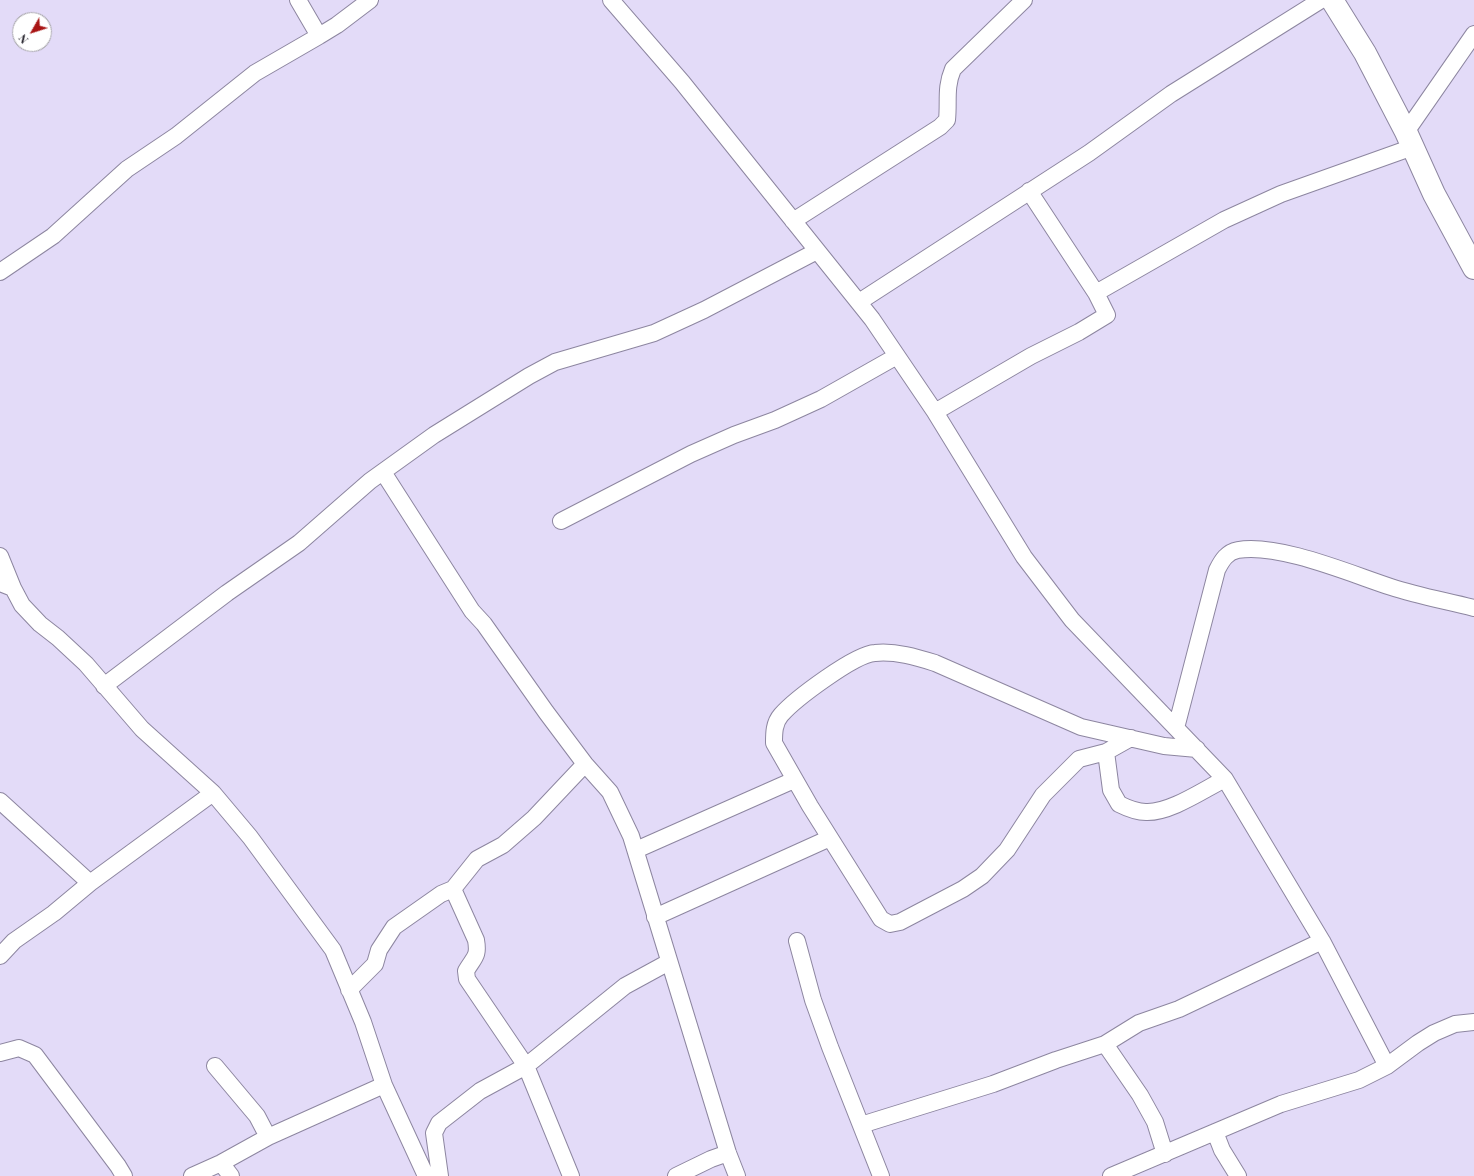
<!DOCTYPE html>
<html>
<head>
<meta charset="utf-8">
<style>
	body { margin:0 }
	#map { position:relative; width:1474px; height:1176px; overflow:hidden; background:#e3dbf8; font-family:"Playfair Display",serif }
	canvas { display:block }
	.north { position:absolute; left:12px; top:12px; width:40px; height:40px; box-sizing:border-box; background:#fff; border:1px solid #a3a2a6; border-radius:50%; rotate:231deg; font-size:11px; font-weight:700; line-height:16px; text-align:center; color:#1a1721 }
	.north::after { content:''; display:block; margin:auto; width:14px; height:18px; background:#a81414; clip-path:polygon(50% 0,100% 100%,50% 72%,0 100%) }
</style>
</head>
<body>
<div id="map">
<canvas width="1474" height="1176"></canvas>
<div class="north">N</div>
</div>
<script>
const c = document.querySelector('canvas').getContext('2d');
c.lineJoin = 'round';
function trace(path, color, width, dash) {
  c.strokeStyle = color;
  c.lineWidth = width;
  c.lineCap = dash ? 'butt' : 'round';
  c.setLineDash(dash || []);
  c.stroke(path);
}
const street = new Path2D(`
	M298,0L319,36L337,25L370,0
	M611,0L682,82L872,319L935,412L1024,557L1072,620L1225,779L1322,941L1387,1066
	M1406,132L1474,34
	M793,221L940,127L947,120C949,101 945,88 953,69L1024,0
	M0,272L53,236L127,169L176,136L255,73L319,36
	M1096,293L1224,220L1281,194L1413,147
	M859,302L1089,153L1171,94L1321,0
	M935,412L1031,356L1079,332L1107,315L1096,293L1029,191
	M383,472L472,611L484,624L546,712L585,764L610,792L631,836L728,1153L737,1176
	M561,521L691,454L734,435L775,420L821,399L897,356
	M0,556L13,588
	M0,583L13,588L22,605L40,624L58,638L86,664L142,729L213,793L250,837L333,950L363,1022L384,1085L426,1176
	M104,686L227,593L299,543L370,481L434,435L529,376L555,362L654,333L704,310L817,251
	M1176,728L1217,570C1222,560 1227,552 1238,550C1279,543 1351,574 1391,587C1418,596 1447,601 1474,608
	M1131,738L1106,752L1079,759L1043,795L1007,850L982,876L963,889L900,922L890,924L881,919L810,806L774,743C774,733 774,723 781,715C795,699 855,654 875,653C896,651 916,657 935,663L1081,727L1164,746L1197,749
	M1106,752L1111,790L1119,804C1127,808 1137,812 1146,812C1170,813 1203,790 1225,779
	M0,801L90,883
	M636,850L794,780
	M453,889L476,940C479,957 474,957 466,971L467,979L526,1066L571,1176
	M655,917L830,838
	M797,941L813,1000L830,1047L881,1176
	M0,956L14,941L54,913L90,883L213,793
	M349,990L375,964L379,950L394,927L441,894L453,889L477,859L503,845L534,818L585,764
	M1105,1044L1139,1023L1179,1009L1322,941
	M0,1053L19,1048L35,1055L118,1166L124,1176
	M215,1066L257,1116L268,1137
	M861,1125L993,1084L1056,1060L1105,1044L1140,1095L1155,1122L1165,1154
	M1215,1132L1222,1150L1238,1176
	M221,1163L231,1176
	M192,1176L221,1163L268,1137L384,1085
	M440,1176L434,1133L439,1123L480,1091L526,1066L625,986L669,962
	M676,1176L711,1159L728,1153
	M1111,1176L1281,1104L1359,1080L1387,1066L1418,1043L1434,1033L1455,1024L1474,1022`);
const secondary = new Path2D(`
	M1332,0L1365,53L1406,132L1434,194L1474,268`);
trace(street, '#8d86a0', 18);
trace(secondary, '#8d86a0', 24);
trace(street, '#fff', 16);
trace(secondary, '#fff', 22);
</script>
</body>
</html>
